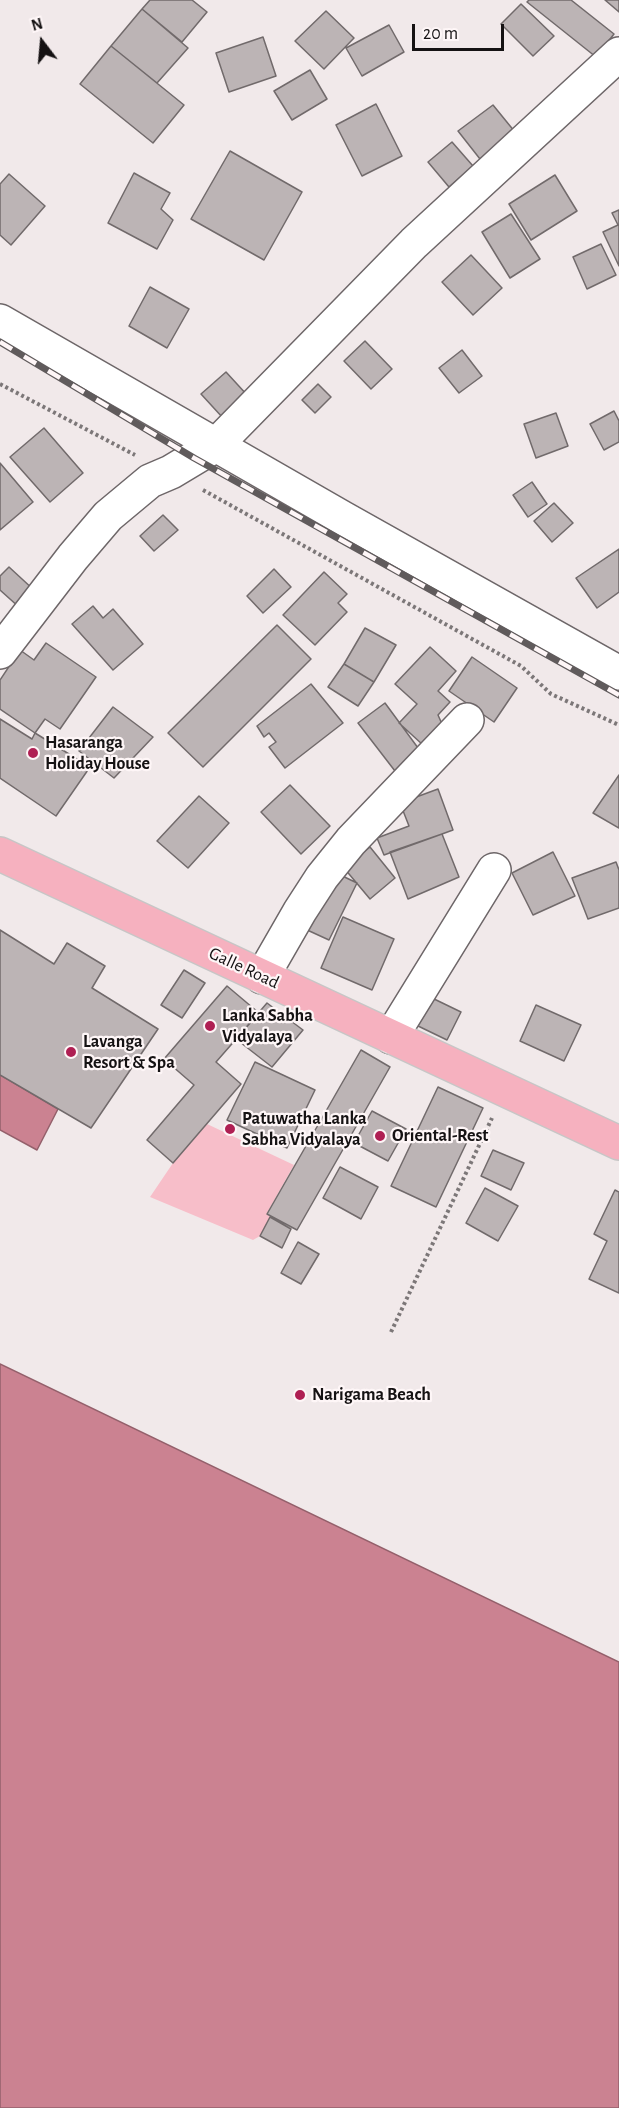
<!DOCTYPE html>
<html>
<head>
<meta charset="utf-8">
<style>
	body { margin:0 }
	#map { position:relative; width:619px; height:2108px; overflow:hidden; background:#f1e9ea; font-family:"Alegreya Sans",sans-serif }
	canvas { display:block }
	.north { position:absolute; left:12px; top:12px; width:60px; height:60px; -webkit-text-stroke:4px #fef6f7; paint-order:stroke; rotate:344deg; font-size:16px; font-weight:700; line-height:24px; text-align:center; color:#151213 }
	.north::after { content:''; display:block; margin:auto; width:21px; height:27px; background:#151213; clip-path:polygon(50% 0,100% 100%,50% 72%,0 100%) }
	.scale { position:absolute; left:412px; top:24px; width:92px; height:27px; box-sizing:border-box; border:3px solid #151213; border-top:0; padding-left:8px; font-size:18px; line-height:21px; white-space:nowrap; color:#151213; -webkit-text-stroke:4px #fef6f7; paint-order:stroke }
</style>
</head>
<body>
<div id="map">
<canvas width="619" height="2108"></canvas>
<div class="north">N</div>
<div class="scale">20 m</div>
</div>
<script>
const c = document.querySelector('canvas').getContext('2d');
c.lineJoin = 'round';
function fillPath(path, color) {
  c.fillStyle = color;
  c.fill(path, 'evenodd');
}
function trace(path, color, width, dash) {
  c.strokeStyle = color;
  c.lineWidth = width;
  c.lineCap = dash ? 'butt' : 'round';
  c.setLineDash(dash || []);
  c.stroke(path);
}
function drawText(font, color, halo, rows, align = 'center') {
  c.font = font + ' "Alegreya Sans",sans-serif';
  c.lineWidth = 4.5;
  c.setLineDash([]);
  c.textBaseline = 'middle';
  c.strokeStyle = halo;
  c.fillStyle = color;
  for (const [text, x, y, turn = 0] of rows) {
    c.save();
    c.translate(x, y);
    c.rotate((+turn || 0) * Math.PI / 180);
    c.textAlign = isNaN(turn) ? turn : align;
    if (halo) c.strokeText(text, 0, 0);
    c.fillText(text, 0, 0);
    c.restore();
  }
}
const green = new Path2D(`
	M207,1124L294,1165L267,1213L270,1217L260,1236L253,1240L150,1197L173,1163Z`);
const water = new Path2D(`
	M0,1075L58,1109L37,1150L0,1130Z
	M0,1364L619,1662V2108H0Z`);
const building = new Path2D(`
	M150,0H192L207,12L182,42L142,9Z
	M529,0H571L614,34L596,57L527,2Z
	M605,0H619V12Z
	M521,4L554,36L533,56L501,24Z
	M142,9L188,48L157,83L111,46Z
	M326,11L354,38L324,69L295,41Z
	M389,25L404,52L362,76L346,48Z
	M263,37L276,76L229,92L216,53Z
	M111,46L184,105L153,143L80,84Z
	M310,70L327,99L292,120L274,91Z
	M376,104L402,156L362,176L336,125Z
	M493,105L515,132L480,159L458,131Z
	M452,142L473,166L449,187L428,162Z
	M230,151L302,192L264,260L191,219Z
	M134,173L170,193L161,209L173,220L157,249L108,223Z
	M9,174L45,206L11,245L0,235V184Z
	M555,175L577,211L531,240L509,204Z
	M619,210V266L603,232L618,225L612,213Z
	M511,214L540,259L510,278L482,232Z
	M601,244L616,275L587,289L573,257Z
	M471,255L502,288L473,315L442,282Z
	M150,287L189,309L167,348L129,326Z
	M365,341L392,369L371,389L344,361Z
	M462,350L482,376L459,393L439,368Z
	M226,372L248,396L223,418L201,394Z
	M318,384L331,397L315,413L302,400Z
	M614,411L619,421V442L604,450L590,424Z
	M556,413L568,446L536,458L524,424Z
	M44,428L83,473L50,502L10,457Z
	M0,463L33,502L0,530Z
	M532,482L547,504L528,517L513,495Z
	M554,503L573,523L552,542L534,521Z
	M163,515L178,530L154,551L140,536Z
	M619,549V592L597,608L576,578Z
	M9,567L35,591L20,608L0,590V576Z
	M274,569L291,587L263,613L247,596Z
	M324,572L347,594L338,603L347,612L315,645L283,615Z
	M93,606L103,618L113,609L143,644L113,670L72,624Z
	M277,625L311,659L203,767L168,733Z
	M365,628L396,645L374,682L344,664Z
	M46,643L96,677L60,729L45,719L35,733L0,709V680L20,650L34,660Z
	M430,647L456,671L438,691L450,702L438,715L442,724L423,745L399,723L417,704L395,684Z
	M472,657L517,688L494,722L449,691Z
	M344,664L374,682L358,706L328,687Z
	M311,684L343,723L285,768L269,747L276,742L269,733L264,737L257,726Z
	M385,703L421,752L395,771L358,723Z
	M113,707L153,737L114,778L79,751Z
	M0,719L32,739L35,733L90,767L56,816L0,778Z
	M619,775V828L593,813Z
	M290,785L330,826L301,854L261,812Z
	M438,789L453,830L384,855L377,838L409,826L400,803Z
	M199,796L229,823L188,868L157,841Z
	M442,834L459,877L408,899L390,852Z
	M370,847L395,878L370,899L344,868Z
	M553,852L575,896L533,915L512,873Z
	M616,862L619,870V908L588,919L572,878Z
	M332,871L357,883L329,940L305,929Z
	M343,917L394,939L372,990L321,968Z
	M0,930L54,964L67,943L105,966L92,988L158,1029L91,1128L0,1075Z
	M184,970L205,983L182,1018L161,1005Z
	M227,986L259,1013L216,1062L241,1084L173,1163L147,1140L194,1085L164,1059Z
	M430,997L461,1012L447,1040L416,1025Z
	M267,1003L303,1030L272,1067L236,1039Z
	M536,1005L581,1025L564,1061L520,1041Z
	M361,1050L390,1067L297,1230L267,1214Z
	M255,1062L315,1090L287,1148L227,1120Z
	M438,1087L483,1108L436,1207L391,1186Z
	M372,1111L406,1129L388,1161L354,1143Z
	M493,1150L524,1163L511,1190L481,1176Z
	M340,1167L378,1187L361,1219L323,1198Z
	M485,1188L518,1206L498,1241L466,1223Z
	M615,1190L619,1192V1293L589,1279L607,1241L594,1234Z
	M270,1217L291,1229L282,1248L260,1236Z
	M298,1242L319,1254L301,1284L281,1273Z`);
const path = new Path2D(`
	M0,384L135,455
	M203,490L521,666L551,694L619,725
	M391,1332L492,1118`);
const street = new Path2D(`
	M0,321L343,518L619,673
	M0,652L73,557L108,516L150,481L171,472L216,445L414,243L619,54
	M262,977L300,911L322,877L351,841L467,720
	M391,1037L494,870`);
const highway = new Path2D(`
	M0,854L619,1143`);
const rail = new Path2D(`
	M0,342L194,458L619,695`);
const markers = [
	[33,753,6,"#af1f53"],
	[210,1026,6,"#af1f53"],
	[71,1052,6,"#af1f53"],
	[230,1129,6,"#af1f53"],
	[380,1136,6,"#af1f53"],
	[300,1395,6,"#af1f53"]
];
const poiNames = [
	["Hasaranga",45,743],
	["Holiday House",45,764],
	["Lanka Sabha",222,1016],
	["Vidyalaya",222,1037],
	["Lavanga",83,1042],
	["Resort & Spa",83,1063],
	["Patuwatha Lanka",242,1119],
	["Sabha Vidyalaya",242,1140],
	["Oriental-Rest",392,1136],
	["Narigama Beach",312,1395]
];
const streetNames = [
	["Galle Road",244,968,25]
];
fillPath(green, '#f7bec9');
fillPath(water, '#cb8291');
trace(water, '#94606b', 1.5);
fillPath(building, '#bcb4b5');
trace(building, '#716a6b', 1.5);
trace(street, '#6d6668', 36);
trace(highway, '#c7c6c6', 36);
trace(path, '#7c7778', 4, [3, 3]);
trace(street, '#fff', 33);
trace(highway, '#f6b1bf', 33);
trace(rail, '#605b5c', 7);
trace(rail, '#fef6f7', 4.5, [14]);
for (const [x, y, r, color] of markers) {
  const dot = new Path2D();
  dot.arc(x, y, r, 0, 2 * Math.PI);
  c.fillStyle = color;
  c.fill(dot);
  trace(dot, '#fef6f7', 2);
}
drawText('bold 18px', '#151213', '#fef6f7', poiNames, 'left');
drawText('18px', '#151213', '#fef6f7', streetNames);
</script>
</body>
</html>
